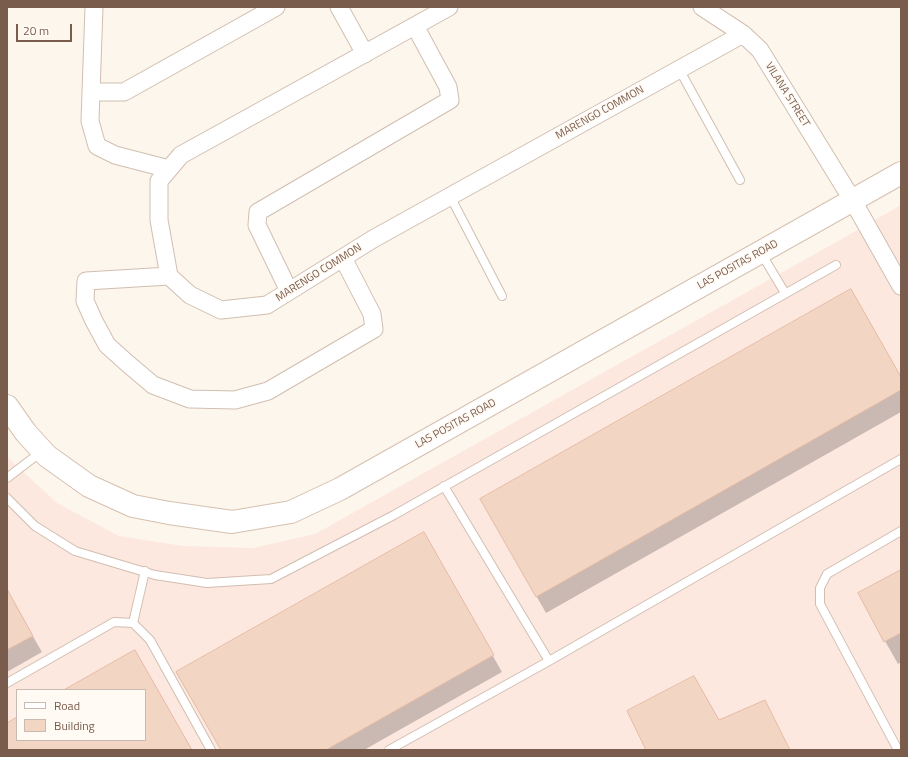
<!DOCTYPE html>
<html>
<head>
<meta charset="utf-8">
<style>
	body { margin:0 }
	#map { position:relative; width:908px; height:757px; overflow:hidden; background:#fdf6ec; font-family:"Titillium Web",sans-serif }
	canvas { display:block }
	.frame { position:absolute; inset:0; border:8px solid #7a5c4d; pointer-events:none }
	.legend { position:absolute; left:16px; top:689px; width:130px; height:52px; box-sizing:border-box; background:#fffaf3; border:1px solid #cabbb1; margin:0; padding:5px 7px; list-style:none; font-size:12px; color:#7a5c4d }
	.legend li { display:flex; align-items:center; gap:8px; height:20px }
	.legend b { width:20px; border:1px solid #cabbb1 }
	.scale { position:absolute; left:16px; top:24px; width:56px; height:18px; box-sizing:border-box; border:2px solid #7a5c4d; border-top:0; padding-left:5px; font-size:12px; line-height:14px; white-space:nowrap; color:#7a5c4d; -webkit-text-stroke:3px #fffaf3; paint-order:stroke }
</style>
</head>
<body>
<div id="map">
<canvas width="908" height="757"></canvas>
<div class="frame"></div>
<ul class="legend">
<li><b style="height:5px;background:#fff"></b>Road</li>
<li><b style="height:11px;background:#f3d5c3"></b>Building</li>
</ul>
<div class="scale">20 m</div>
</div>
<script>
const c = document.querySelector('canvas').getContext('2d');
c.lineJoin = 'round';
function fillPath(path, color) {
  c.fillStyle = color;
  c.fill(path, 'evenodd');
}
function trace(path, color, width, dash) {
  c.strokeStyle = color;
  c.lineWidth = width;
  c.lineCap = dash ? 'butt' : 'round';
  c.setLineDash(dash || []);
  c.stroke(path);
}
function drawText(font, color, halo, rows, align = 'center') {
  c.font = font + ' "Titillium Web",sans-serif';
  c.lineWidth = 3;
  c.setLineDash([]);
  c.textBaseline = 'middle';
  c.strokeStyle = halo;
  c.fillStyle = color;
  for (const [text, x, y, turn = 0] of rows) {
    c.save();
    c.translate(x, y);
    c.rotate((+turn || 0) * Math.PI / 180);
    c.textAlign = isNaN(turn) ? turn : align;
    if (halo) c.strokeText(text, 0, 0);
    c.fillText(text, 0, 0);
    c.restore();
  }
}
const commercial = new Path2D(`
	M901,205V750H7V457L57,503L119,536L183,546L253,548L315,534L840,240ZM17,690H145V740H17Z`);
const shadow = new Path2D(`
	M901,379V412L546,613L481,499Z
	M423,533L502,672L364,750H222Z
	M901,571V662L898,664L885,641Z
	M7,591L42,652L7,672Z`);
const building = new Path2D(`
	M851,289L901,377V390L536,597L480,499Z
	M424,532L494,655L326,750H221L176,672Z
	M901,570V633L884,642L858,593Z
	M7,589L33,636L7,650Z
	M135,650L192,750H7V723L17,717V740H145V690H64Z
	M694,676L719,720L765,700L790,750H646L627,711Z`);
const service = new Path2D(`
	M679,69L740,180
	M450,196L502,296
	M761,253L785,293
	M7,478L41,452
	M444,486L549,661
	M7,498L35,526L75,551L155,575L207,583L271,579L394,515L836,265
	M133,623L145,571
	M7,683L114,622L133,623L150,640L211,750
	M389,750L549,661L901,459
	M898,750L820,604V588L827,574L901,531`);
const minor = new Path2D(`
	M94,7L90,121L97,146L115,155L169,169
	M339,7L365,54
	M449,7L181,155L159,181V220L169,276L190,295L221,310L267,305L373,239L743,34
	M702,7L743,34L760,50L853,201L901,286
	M91,92H124L276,7
	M169,276L86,281L85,301L94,321L107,345L127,363L153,385L190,399L235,400L268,391L374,329L372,314L343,258
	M289,291L257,225L258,212L450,100L448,87L415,26`);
const secondary = new Path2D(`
	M7,406L26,433L47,456L89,486L133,506L169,513L232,522L291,512L340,489L901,173`);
const streetNames = [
	["VILANA STREET",787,95,58],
	["MARENGO COMMON",600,113,-29],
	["LAS POSITAS ROAD",738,265,-29],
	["MARENGO COMMON",319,273,-32],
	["LAS POSITAS ROAD",456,424,-29]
];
fillPath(commercial, '#fde8e0');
fillPath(shadow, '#0003');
fillPath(building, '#f3d5c3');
trace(building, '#e6bba3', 1);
trace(service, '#d1beb0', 10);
trace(minor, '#d1beb0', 19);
trace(secondary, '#d6c0b0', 24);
trace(service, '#fff', 8);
trace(minor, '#fff', 17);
trace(secondary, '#fff', 22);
drawText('11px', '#7a5c4d', '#fffaf3', streetNames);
</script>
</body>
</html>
